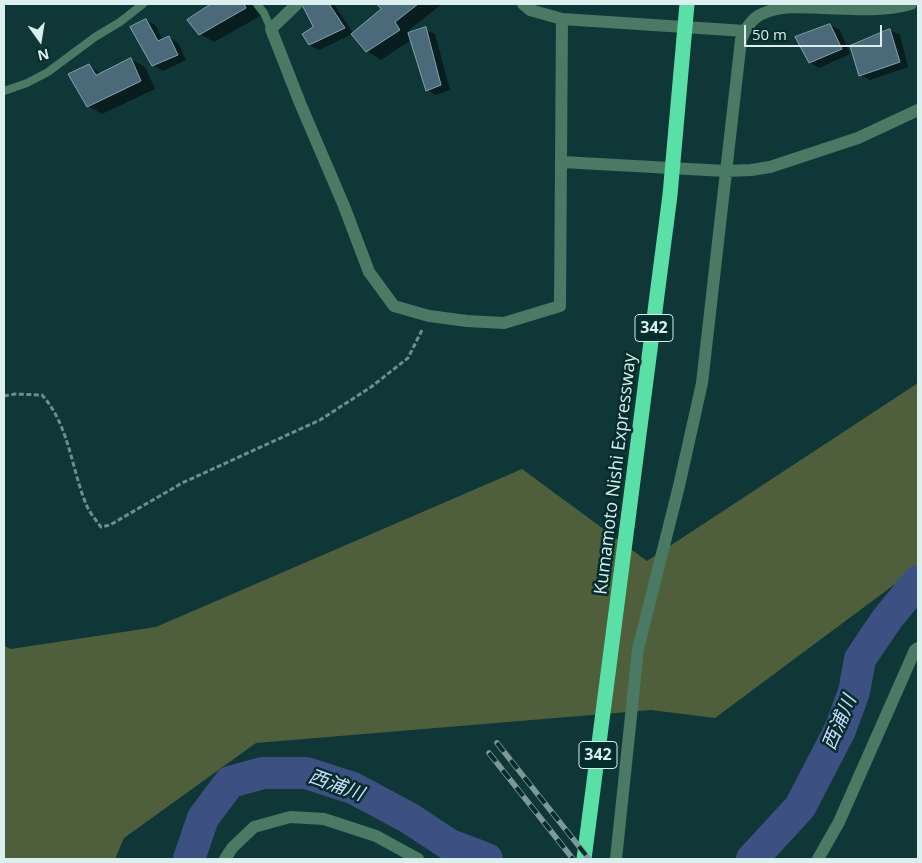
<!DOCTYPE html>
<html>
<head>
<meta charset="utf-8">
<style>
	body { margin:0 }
	#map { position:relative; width:922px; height:863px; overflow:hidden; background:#103737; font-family:"Open Sans",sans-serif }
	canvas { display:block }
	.frame { position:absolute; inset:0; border:5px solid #daefee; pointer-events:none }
	.north { position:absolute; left:15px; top:15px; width:50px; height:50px; -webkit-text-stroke:4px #042d2d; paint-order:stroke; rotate:167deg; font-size:14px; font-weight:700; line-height:20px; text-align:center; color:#daefee }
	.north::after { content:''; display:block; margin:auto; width:18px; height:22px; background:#daefee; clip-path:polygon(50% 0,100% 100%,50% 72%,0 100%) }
	.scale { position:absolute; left:744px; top:25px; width:138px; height:22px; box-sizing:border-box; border:2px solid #daefee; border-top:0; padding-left:6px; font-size:15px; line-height:18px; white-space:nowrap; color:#daefee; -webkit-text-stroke:4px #042d2d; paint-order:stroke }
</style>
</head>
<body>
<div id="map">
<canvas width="922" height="863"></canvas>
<div class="frame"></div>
<div class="north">N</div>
<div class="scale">50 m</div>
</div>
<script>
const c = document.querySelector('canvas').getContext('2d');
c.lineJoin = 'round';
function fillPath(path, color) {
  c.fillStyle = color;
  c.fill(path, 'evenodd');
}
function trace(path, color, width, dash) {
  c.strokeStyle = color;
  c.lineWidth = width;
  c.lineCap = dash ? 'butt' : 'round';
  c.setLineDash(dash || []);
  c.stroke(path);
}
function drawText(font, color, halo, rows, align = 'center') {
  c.font = font + ' "Open Sans","Noto Sans JP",sans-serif';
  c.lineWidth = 5;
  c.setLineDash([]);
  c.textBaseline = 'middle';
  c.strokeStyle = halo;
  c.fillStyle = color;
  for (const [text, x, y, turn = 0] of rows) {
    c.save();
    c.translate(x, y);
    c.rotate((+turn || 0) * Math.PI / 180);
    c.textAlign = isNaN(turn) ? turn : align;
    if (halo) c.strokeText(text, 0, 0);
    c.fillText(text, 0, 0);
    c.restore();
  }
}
const green = new Path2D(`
	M918,383V567L715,718L651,710L256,743L124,838L115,859H4V646L11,649L156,627L522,469L647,561Z`);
const shadow = new Path2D(`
	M213,4H252L260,16L214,42L200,34L188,21Z
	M304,4H334L354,34L382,10L378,4H442L409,30L411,33L425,29L435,34L450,90L436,95L427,90L411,40L381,60L367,51L352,34L319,50L309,45L315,28Z
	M146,20L155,25L163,40L169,37L178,43L186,60L163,71L153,65Z
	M830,25L840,30L850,54L819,68L809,62Z
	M890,30L900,35L908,67L870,80L860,75L852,47Z
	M131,59L145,67L155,89L102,114L88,106L89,66L102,74Z`);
const river = new Path2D(`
	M189,859L203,818L230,782L263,773H306L353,788L409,818L450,845L487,859
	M752,859L800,807L840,730L854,692L860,659L887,619L918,581`);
const building = new Path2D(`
	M211,4H244L246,8L199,35L187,20Z
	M302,4H329L345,28L309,45L302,34L313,27Z
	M377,4H418L395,22L400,30L366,52L351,34L381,9Z
	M146,19L158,41L169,36L178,55L152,66L130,27Z
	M830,24L842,49L809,63L795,37Z
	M426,27L441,85L426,91L408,33Z
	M890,29L900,62L859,76L850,46Z
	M131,58L141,81L87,107L68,74L89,64L96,75Z`);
const path = new Path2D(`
	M4,396L15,394L42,395C69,425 71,467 86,504C89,512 96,520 101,527L110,525L182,483L320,420L371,387L408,358L422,330`);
const service = new Path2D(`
	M257,4L264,13L271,29
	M4,91L27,83L48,72L95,37L120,22L143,4`);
const minor = new Path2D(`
	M297,4L271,29L300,103L344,206L369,272L394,306L429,316L467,321L504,323L560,306L562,19
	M523,4L530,10L562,19L745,31
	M562,162L725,171L751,170L770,167L858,138L918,110
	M225,859L232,848L254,827L290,817L324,819L376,836L418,859
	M616,859L638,649L679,486L702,383L741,40C745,30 752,18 762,14C780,5 803,7 823,8C852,9 882,12 911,4
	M818,859L839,822L915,650L918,648`);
const motorway = new Path2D(`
	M584,859L670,195L687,4`);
const rail = new Path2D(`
	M497,743L589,859
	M489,753L573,859`);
const shields = [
	[654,328,38],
	[598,755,38]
];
const shieldNames = [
	["342",654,328],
	["342",598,755]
];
const streetNames = [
	["Kumamoto Nishi Expressway",616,474,-83]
];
const waterNames = [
	["西浦川",840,723,-67],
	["西浦川",336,786,20]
];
fillPath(green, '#4f5f3b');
fillPath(shadow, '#0007');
trace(river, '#3c5181', 32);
fillPath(building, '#4b6a79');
trace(building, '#83a3b3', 1);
trace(path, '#6f8d8d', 3, [5, 2.5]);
trace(service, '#4a7a63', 8);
trace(minor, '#4a7a63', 12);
trace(motorway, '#5adfa7', 15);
trace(rail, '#7c9998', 5.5);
trace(rail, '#042d2d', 4, [11]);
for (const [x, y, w] of shields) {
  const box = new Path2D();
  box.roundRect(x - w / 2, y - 13.5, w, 27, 4);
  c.fillStyle = '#042d2d';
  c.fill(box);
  trace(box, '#daefee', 1);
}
drawText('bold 16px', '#daefee', null, shieldNames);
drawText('18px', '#daefee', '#042d2d', streetNames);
drawText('italic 19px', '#ceddfc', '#042d2d', waterNames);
</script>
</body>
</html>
